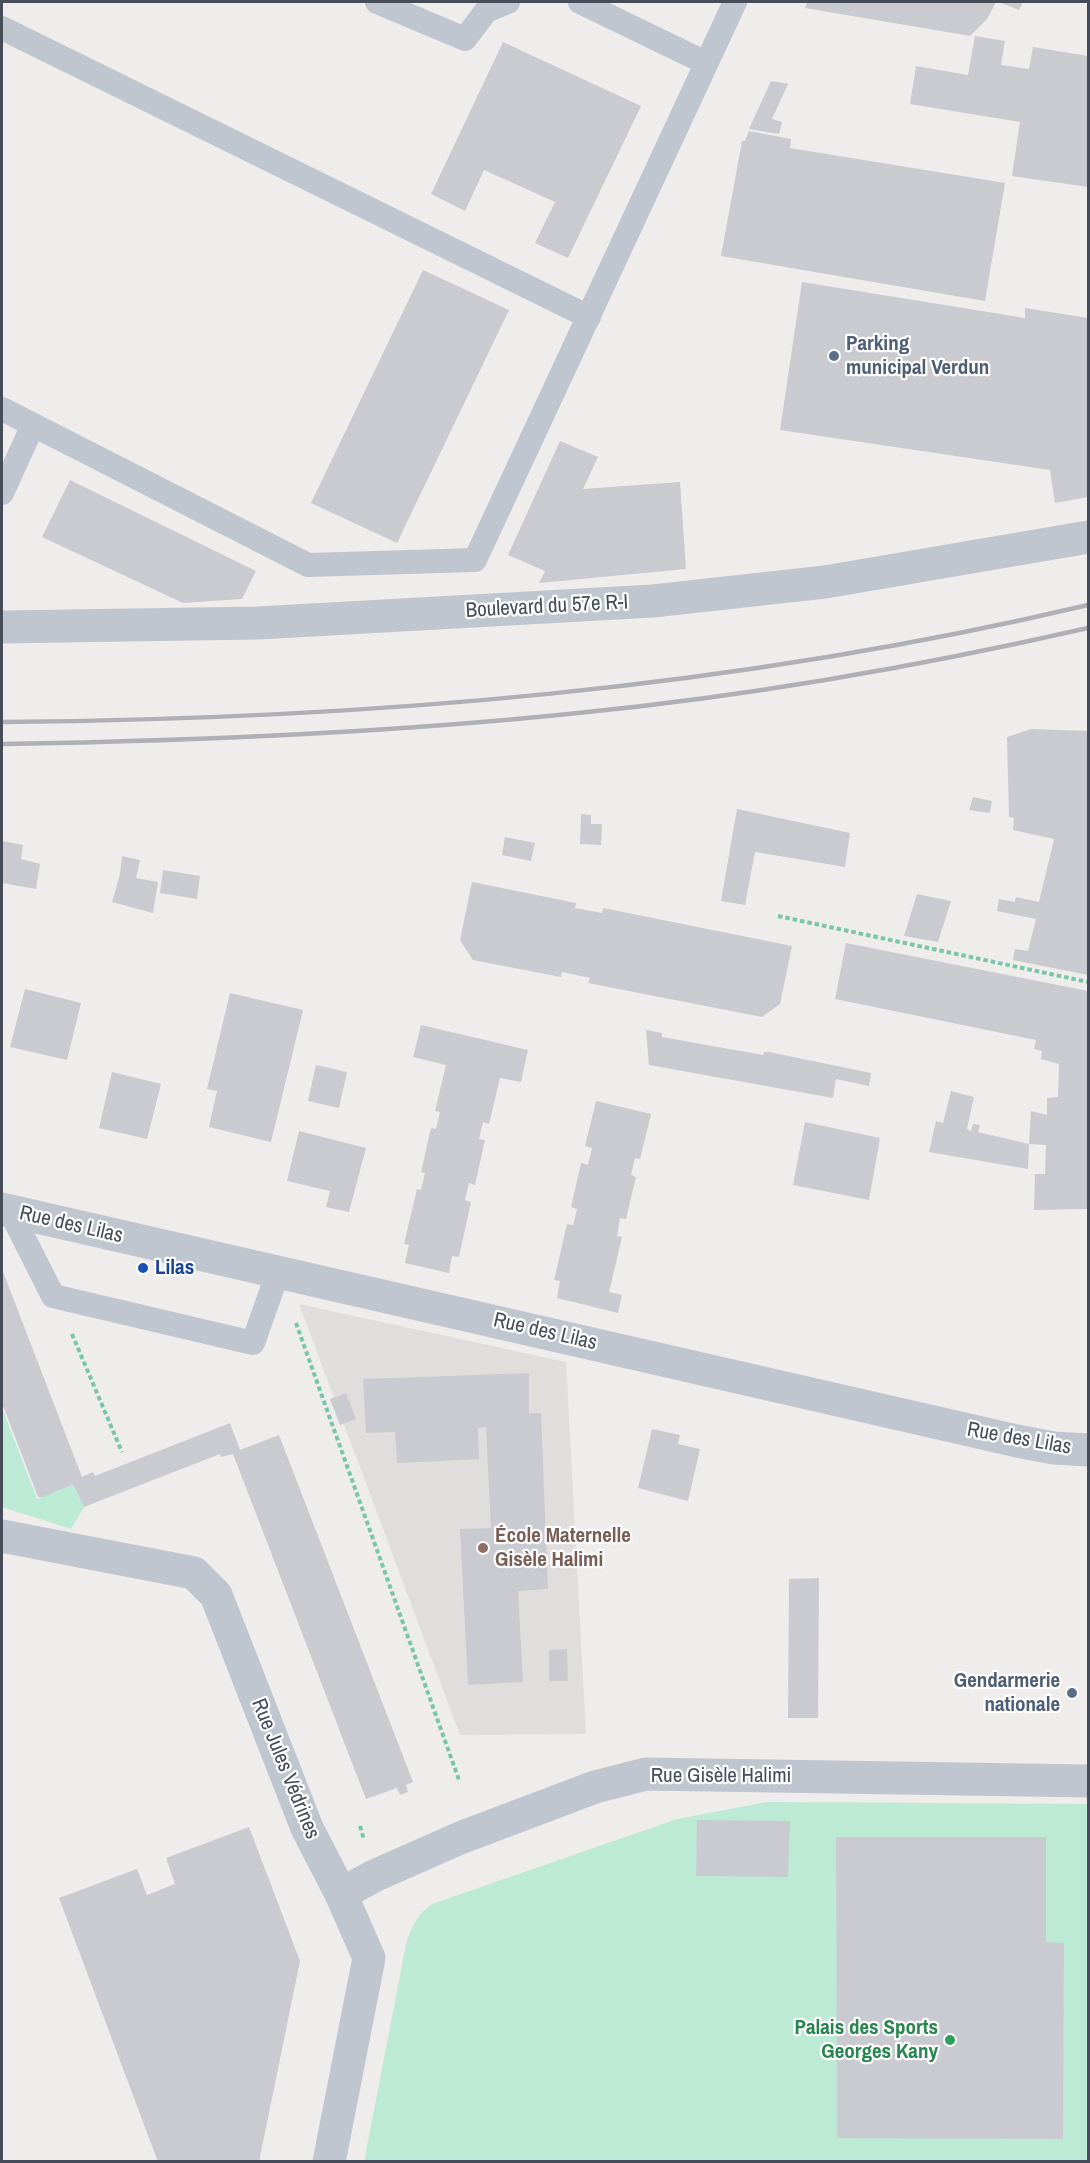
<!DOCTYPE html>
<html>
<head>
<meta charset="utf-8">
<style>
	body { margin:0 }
	#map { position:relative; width:1090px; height:2163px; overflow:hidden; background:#efecec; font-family:"Archivo Narrow",sans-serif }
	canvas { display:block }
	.frame { position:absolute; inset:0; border:3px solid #464d58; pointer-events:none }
</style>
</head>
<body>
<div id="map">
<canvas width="1090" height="2163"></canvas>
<div class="frame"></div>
</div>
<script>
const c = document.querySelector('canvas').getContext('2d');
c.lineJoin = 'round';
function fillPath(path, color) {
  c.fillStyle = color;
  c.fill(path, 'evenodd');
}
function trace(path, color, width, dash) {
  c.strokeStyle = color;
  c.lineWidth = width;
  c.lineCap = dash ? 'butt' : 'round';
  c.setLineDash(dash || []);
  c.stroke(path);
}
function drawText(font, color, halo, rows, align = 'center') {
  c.font = font + ' "Archivo Narrow",sans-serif';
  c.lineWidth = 4.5;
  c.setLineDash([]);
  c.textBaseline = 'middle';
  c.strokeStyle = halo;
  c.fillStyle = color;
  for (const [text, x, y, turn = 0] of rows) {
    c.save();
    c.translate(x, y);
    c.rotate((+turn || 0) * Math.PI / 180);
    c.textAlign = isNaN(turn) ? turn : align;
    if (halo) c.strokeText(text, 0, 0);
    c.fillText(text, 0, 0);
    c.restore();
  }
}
const education = new Path2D(`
	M299,1304L566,1362L586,1734L460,1735Z`);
const green = new Path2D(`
	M2,1408L37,1499L73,1484L84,1507L71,1529L2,1507Z
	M767,1802L1088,1804V2161L364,2162L406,1944C412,1927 416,1915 432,1904L677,1819Z`);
const building = new Path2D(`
	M807,2H996L987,19L970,36L805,8Z
	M999,2H1023L1019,10Z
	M975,36L1005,41L1001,65L1029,69L1033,47L1088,56V187L1012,176L1020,122L910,104L916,66L968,75Z
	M503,42L641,106L568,258L535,243L555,202L484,170L465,211L431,194Z
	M771,81L788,84L772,119L782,122L779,134L749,129Z
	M749,131L791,139L790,148L1005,183L985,301L721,256L742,141H745Z
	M423,270L509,310L397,543L311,503Z
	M802,282L1025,318V308L1088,318V497L1055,503L1050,470L780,430Z
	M560,441L598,457L583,489L680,482L686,569L539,583L545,571L508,555Z
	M70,480L256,571L242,599L183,603L42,537Z
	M1031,729L1088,731V975L1013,960L1015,949L1028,951L1036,919L997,911L999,899L1015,902L1016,897L1039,902L1054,839L1013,830L1014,818L1009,817L1007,737Z
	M973,797L992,801L990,813L969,810Z
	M737,809L850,833L845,867L755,852L745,905L721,901Z
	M581,814L591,815V824H602L601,845L580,844Z
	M505,837L535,843L531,861L502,855Z
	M2,841L23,845L21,859L40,864L36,889L2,883Z
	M122,856L140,860L136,878L158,882L153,913L112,902L120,874Z
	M163,870L200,876L197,899L160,893Z
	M472,882L576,903L575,908L602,913L603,908L792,946L780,1004L762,1017L588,983L590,978L562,972L561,977L473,960L460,940Z
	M917,894L951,901L938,942L904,936Z
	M846,943L1088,991V1209L1034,1210L1035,1174H1045L1046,1145L1029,1144L1031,1111L1047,1115V1098L1058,1097L1059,1064L1041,1059L1042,1051L1034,1049L1036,1040L835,999Z
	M25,989L81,1003L67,1060L10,1047Z
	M230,993L303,1010L271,1142L209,1127L217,1091L207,1089Z
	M421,1025L528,1050L521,1082L500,1078L489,1124L483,1122L479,1139L485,1140L475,1185L469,1183L465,1200L471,1202L459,1257L452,1256L449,1273L405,1263L409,1245L404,1244L417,1189L421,1190L425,1173L421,1172L431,1128L436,1129L440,1112L435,1111L446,1065L413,1057Z
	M646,1030L662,1033V1037L763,1055L764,1052H769L871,1073L869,1086L836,1079L833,1098L649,1065Z
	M316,1065L347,1072L339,1108L308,1101Z
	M112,1072L161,1084L147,1139L99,1128Z
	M951,1091L974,1097L967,1129L971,1131L973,1124L980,1125L978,1132L1029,1144L1028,1169L929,1152L936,1121L943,1123Z
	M596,1101L651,1114L640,1159L635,1158L631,1175L636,1177L626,1219L620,1218L617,1236L622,1237L609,1292L622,1295L618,1313L557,1298L560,1281L554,1280L567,1224L573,1225L577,1209L571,1207L581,1163L588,1165L592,1148L585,1146Z
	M805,1122L880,1138L869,1200L793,1185Z
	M299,1131L366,1148L349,1212L326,1207L330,1191L287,1181Z
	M2,1269L82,1477L93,1472L95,1476L230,1423L240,1450L279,1435L413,1782L406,1785L408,1792L400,1795L397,1788L366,1799L233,1454L221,1457L220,1454L84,1507L73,1484L43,1497H38L2,1403Z
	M529,1373V1413H541L548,1589L518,1591L523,1682L468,1685L460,1529L491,1528L486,1427L478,1428L479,1459L397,1463L395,1432L366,1433L363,1379Z
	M346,1393L356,1419L340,1425L330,1399Z
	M652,1429L680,1435L678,1444L700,1449L688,1501L638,1488Z
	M819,1578L818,1718H788L789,1579Z
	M567,1649L568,1681H549V1650Z
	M697,1820L790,1821L788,1877L696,1876Z
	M249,1827L300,1961L259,2162H158L59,1898L137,1869L147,1895L175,1884L166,1858Z
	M836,1837H1046V1942L1064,1943L1063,2139L837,2138Z`);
const path = new Path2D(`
	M778,916L1088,982
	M296,1323L459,1780
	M72,1334L122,1452
	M360,1826L364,1840`);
const service = new Path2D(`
	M377,2L465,39L486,11L508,2
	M580,2L706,63
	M2,28L589,317
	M2,409L308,565L475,560L735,2
	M2,493L33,425
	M10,1211L53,1296L253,1343L278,1272`);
const minor = new Path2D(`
	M2,627L258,623L653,601L825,582L1088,537
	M2,1536L194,1573L216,1595L307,1828L341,1894L369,1958L329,2162
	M341,1894L374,1876L460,1838L595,1787L646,1774L1088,1781`);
const tertiary = new Path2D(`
	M2,1209L1017,1441L1054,1448L1088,1450`);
const rail = new Path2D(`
	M2,722C366,719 733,689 1088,605
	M2,744C194,741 387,733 578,713C750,696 921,666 1088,628`);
const markers = [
	[834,356,6,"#5c6f8a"],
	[143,1268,6,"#1a4fb4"],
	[483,1548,6,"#8d6e63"],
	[1072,1693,6,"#5c6f8a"],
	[950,2040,6,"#2e9e5b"]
];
const serviceNames = [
	["Parking",846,344],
	["municipal Verdun",846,368],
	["Gendarmerie",1060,1681,"right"],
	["nationale",1060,1705,"right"]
];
const streetNames = [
	["Boulevard du 57e R-I",547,607,-3],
	["Rue des Lilas",71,1225,13],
	["Rue des Lilas",545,1332,13],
	["Rue des Lilas",1019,1439,10],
	["Rue Jules Védrines",285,1769,68],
	["Rue Gisèle Halimi",721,1776]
];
const transitNames = [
	["Lilas",155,1268]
];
const educationNames = [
	["École Maternelle",495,1536],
	["Gisèle Halimi",495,1560]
];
const leisureNames = [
	["Palais des Sports",938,2028],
	["Georges Kany",938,2052]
];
fillPath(education, '#e0dedd');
fillPath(green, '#bdead4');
fillPath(building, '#cacad1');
trace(path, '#78c5a9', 4, [4.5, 3]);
trace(service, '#c0c6d0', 24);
trace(minor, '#c0c6d0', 33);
trace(tertiary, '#c0c6d0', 33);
trace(rail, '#afb0b6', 4.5);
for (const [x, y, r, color] of markers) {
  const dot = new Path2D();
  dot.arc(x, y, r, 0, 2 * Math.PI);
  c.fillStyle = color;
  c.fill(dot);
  trace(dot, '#fff', 2);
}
drawText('bold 21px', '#4e5e75', '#fff', serviceNames, 'left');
drawText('21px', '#464d58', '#fff', streetNames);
drawText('bold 21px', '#164399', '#fff', transitNames, 'left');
drawText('bold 21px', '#785e54', '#fff', educationNames, 'left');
drawText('bold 21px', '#27864d', '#fff', leisureNames, 'right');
</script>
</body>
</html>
